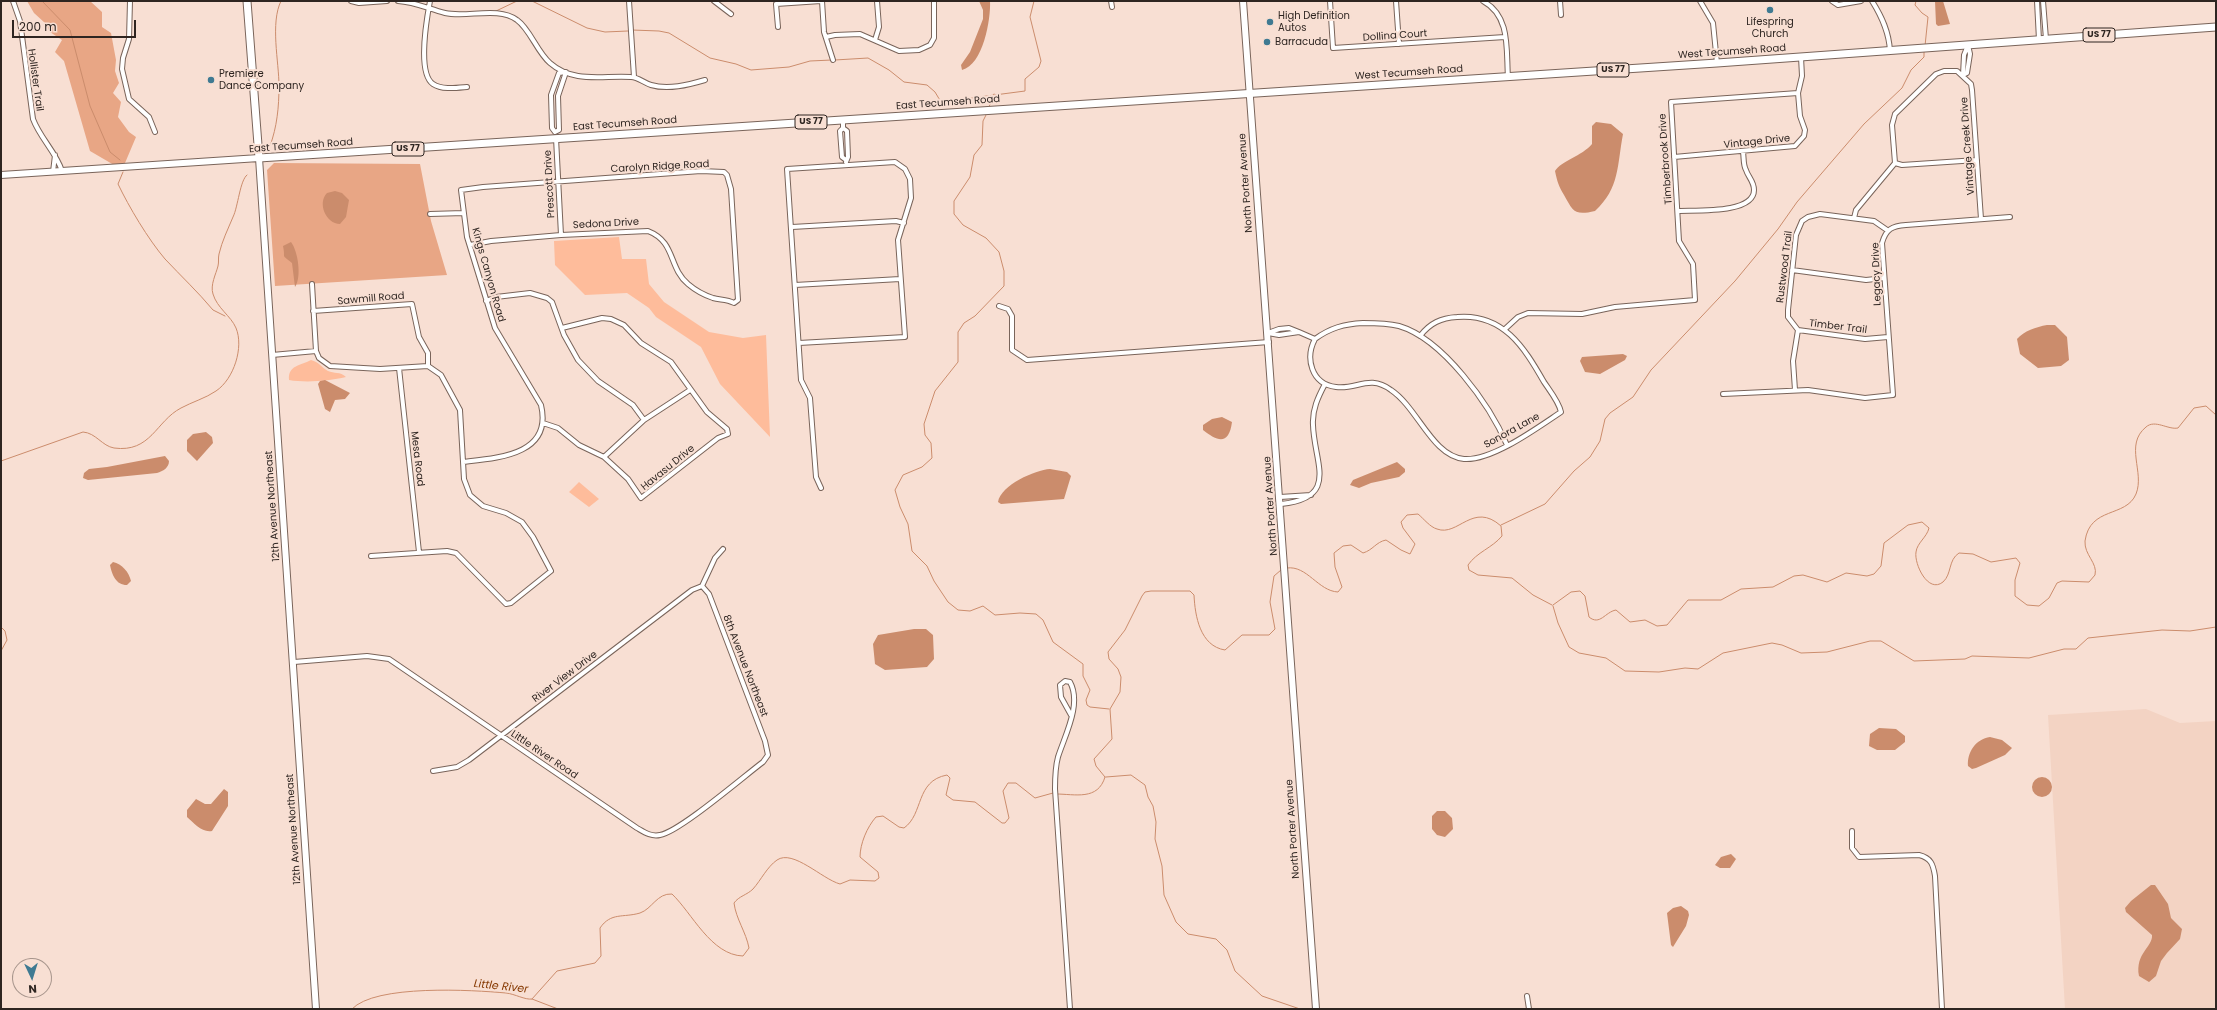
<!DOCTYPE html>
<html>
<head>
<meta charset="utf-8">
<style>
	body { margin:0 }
	#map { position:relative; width:2217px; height:1010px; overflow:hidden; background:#f8dfd3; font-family:Poppins,sans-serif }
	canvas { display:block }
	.frame { position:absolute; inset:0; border:2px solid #2e2521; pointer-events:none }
	.north { position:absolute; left:12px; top:958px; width:40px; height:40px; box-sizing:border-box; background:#f8dfd3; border:1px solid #a7958c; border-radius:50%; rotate:176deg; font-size:11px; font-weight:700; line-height:16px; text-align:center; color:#2e2521 }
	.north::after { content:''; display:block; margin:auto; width:14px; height:18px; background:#3f7a92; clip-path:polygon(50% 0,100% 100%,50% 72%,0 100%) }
	.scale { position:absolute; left:12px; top:20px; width:124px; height:18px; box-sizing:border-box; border:2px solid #2e2521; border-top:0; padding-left:5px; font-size:12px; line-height:14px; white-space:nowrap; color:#2e2521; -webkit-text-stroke:3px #f8dfd3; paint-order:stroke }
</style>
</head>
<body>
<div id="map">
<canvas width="2217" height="1010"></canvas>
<div class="frame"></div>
<div class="north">N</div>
<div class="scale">200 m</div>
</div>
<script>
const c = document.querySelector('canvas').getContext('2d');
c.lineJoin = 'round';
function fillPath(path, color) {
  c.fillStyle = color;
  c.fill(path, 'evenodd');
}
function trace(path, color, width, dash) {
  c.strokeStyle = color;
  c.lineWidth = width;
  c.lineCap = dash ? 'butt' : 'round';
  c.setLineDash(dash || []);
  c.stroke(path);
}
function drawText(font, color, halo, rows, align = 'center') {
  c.font = font + ' Poppins,sans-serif';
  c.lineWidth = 4;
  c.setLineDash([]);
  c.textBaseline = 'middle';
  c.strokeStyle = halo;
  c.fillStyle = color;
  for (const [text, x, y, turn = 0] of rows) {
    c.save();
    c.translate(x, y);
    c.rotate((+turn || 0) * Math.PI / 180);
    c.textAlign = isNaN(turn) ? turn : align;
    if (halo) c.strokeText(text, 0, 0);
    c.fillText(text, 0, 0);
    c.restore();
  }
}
const built = new Path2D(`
	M2146,709L2180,723L2216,721V1009H2065L2048,715Z`);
const green = new Path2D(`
	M619,237L622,259H646L649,284L664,302L709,332L743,338L766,335L770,437L720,384L701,347L656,317L649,308L627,293L585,295L555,265L554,241Z
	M311,360C319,362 321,367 328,371C334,374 340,371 346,377C329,381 306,383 289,380C288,365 300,366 311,360Z
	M579,482L599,499L589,507L569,492Z`);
const forest = new Path2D(`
	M27,1H90L102,12V27L111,33L116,60L115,71L119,83L113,93L121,102L118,117L129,132L136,137L125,163L114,165L90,151L64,61L55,52L62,40L50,32L45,23L34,13Z
	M274,163L420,164L431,221L447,275L275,286L267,170Z`);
const water = new Path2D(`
	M979,1H990C991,19 983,65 962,70L961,65L970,52L983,19V10Z
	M1935,1H1943L1950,24L1938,26L1936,24Z
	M1596,122L1611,124L1623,134C1617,165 1620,188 1595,211C1574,216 1573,211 1564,195C1559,187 1557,181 1555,171C1561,161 1582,156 1592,144V126Z
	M335,191L342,193L349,200L346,217L340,224C326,224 317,203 327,193Z
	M291,242C298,251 302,277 295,287L292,263C280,253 286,260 283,246Z
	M2047,325H2055L2067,337L2069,360L2061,366L2038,368L2020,354L2017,339C2024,331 2036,327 2047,325Z
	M1623,354L1627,356L1625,360L1600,374L1585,372L1580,361L1582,357Z
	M325,380L350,393L345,399L335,400L330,412L325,409L318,384L320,381Z
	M1222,417L1232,422C1229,445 1218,442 1203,430V425L1212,419Z
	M206,432L212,437L213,443L197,461L187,451V440L193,434Z
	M165,456L169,461C169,468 163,471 157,473L88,480L83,478L84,473L89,469L107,467Z
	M1397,462L1405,469V472L1399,477L1371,483L1359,488L1350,485L1353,480Z
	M1050,469L1067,472L1071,476L1064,499L1001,504L998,502C1001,485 1035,470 1050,469Z
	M113,562C122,564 129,572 131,581L127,585C116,585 112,575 110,565Z
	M914,629H926L933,635L934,659L927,667L885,670L875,664L873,644L878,635Z
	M1879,728L1896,729L1905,736V742L1895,750H1877L1869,746L1870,734Z
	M1990,737L2002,740L2012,748L2005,755L1976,768L1972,769L1968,766C1967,752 1976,739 1990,737Z
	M2032 787a10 10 0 1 1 20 0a10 10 0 1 1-20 0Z
	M224,789L228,792V806L212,831C202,833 194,823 187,817V810L196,799L205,804H211Z
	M1437,811H1445L1452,818L1453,829L1445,837L1437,835L1432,829V816Z
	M1731,854L1736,859L1730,868H1720L1715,865L1721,857Z
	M2151,885H2155L2168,904L2171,918L2182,929L2180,939L2167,953L2161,961L2156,976L2149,982L2139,976C2135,953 2153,947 2152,935L2126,912L2125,908L2131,901Z
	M1681,906L1688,911L1689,915L1686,926L1673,947L1671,945L1667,913L1673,908Z`);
const stream = new Path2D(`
	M42,1L70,30L90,106L110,152L120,160
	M532,1L587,28L605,32L628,31
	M1916,1L1915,5L1922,13L1928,17L1925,46
	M494,12L517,1
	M632,30L659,31L669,33L710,58L736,64L751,70L789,67L810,61L832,60
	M835,60L868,58L889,70L904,82L927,85L935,92L941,102L1025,91V79L1039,67L1041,61L1030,17L1034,1
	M989,107L994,94
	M987,113L983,121L982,145L974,155L970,177L954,201V214L963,225L986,238L999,252L1004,271V286L975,316L964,323L958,332V362L935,391L924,424L925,435L931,443L932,458L922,467L903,475L895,490L900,507L908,524L912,551L927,566L934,581L948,602L958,610L970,611L983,606L995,615L1020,613L1036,614L1043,620L1053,642L1083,664V676L1090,690L1086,700L1087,705L1090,707L1109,709
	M270,146C277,127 279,107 279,86C279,62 270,23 281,1
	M123,172L118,184C129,207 148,239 165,259C181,276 198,292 213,310L225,316
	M1,461L83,432C96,433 102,446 114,448C151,453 156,421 181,408C192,402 206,398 216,391C234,379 244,347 236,328C231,316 217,308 213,294C210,285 216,274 218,266C219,262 218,258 219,254C222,241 228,229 233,217C238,207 240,180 247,175
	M1501,525L1545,504L1574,471L1590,457L1600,441L1605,419L1610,413L1633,397L1651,370L1735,281L1778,229L1797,202L1864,124L1902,88L1911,70L1924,57V51
	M1287,568C1307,565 1318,591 1338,592L1342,587L1335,567L1334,553L1343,546L1351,545L1363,553C1373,550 1376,542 1386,540L1401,550L1410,554L1415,544L1403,528L1401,522L1407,515L1418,514C1424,519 1430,527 1437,529C1458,537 1473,501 1501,526L1502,536C1492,548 1477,552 1468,565L1469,570L1478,575L1512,578L1533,595L1552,605
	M1553,605L1571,592L1580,591L1585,596L1589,617C1600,626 1605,612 1616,610L1630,622L1645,620L1657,626L1667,625L1688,600H1721L1741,589L1773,587L1794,576L1803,575L1827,582L1846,573L1867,576L1874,574L1881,566L1884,543L1908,525L1922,522L1929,528C1927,537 1917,543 1916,552C1914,564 1928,594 1943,582C1952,574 1948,560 1959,553L1973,554L1991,562L2016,558L2020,563L2015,580V596L2027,605L2039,606L2049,598L2057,583L2062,581L2089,582L2095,575C2098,563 2084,555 2085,541C2090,506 2126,518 2136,494C2145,472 2124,445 2146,427C2155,419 2168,430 2178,428L2194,408L2206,406L2216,415
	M1553,606L1558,623L1569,647L1579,653L1606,658L1625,671L1659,672L1685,668L1698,669L1723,653L1772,643L1782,645L1801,653L1827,652L1870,641H1881L1914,661L1965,659L1972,656L2029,658L2064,649H2076L2088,638L2162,630L2190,631L2216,627
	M1,627L5,631L7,640L1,651
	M1105,777L1096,766L1094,759L1112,739L1110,709L1120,692L1121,677L1118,669L1109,659L1108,652L1125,630L1142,596L1145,592L1151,591H1190L1194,595C1195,616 1200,646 1225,650L1242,635H1269L1275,629L1270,602L1274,576L1281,570
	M1106,777L1131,775L1145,785L1148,797L1153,806L1156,822L1155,839L1162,866L1164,895L1176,922L1188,934L1216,939L1227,950L1235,971L1262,996L1300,1009
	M1056,794C1075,794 1098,801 1105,777
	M532,999L557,971L595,963L601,956L600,928C611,912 623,918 640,913C652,909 657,893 672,894C692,913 711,955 743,956L749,948C746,932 736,919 734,903C739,896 747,895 753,889C761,880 767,867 777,860C793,849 822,879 840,884L850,880L875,881L879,878L878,872L860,857C860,844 867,827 876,817L883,816L899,827L904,828C924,814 915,781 947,775L950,778L946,795L953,800L975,802L1002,823H1005L1009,818L1003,791L1008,783H1016L1035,798L1053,793
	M352,1009C375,984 473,990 506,993C515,994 525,1000 532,999L558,1009`);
const street = new Path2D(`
	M13,1L20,21L33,119C40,138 56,152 62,171
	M130,1L129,39L123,58L122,69L129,99L149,117L155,132
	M351,1L359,3L387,1
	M398,1C415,2 429,9 445,13C467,18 498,6 517,20C530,29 537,52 550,63C574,84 603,75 631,77C638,77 644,83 651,85C668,90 688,85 705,80
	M430,1C427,17 417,73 433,84C442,90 456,88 467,87
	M629,1L634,77
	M714,1L731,14
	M822,1L824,32L833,60
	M1111,1L1112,7
	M1330,1L1333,48L1505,37
	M1396,1L1399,44
	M1483,1C1511,16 1506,50 1508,77
	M1560,1L1561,15
	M1700,1L1713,23L1717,63
	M1832,1L1838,5L1861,1
	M1872,1C1882,17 1889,32 1890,51
	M2037,1L2039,40
	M2043,1L2046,39
	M778,27L776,4L821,1
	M826,37L835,35L860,34L899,51L919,50L930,45L934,38V1
	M875,40L879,27L877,1
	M1968,45L1970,54L1967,73L1963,75L1964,55Z
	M566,72L558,96L559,130L555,132L552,128L551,95L559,73Z
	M843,120V128L840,131L842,157L846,160
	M843,128L847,131L848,157L846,162
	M556,138L561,235
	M1674,157L1795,146L1804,136L1805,130L1800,116L1798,93L1802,76L1801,57
	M1895,163L1902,165L1977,160
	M53,172L55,155
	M1678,211C1696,210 1754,214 1754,190C1754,181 1748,177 1746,170C1743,165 1744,158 1743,152
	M430,214L464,213
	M1854,218L1856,210L1895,163L1892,125L1895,114L1936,74L1944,71H1957L1971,84L1972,90L1981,219
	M792,227L896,221L904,223
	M1792,270L1866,280L1884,278
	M312,284L316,351L319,358L330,366L380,369L428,366L441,375L460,410L464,479L470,495L483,506L506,513L522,522L533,537L551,571L511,603L506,604L456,553L447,551L371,556
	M795,285L900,279
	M486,301L496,297L530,293L547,298L552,302L564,335L578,360L598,381L633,405L644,420
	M999,306L1008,309L1012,316V350L1027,360L1269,342
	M313,311L412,304L419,337L428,353V366
	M1289,328L1299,332L1279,335L1268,333L1279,329Z
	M1505,329L1518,317L1528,313L1582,314L1615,307L1695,300L1693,264L1679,241L1671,102L1798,93
	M1798,330L1788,317V310L1796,235L1802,221L1808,217L1820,214L1874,221L1887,230
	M1798,330L1865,339L1888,337
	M1299,332L1315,339C1305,358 1311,384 1336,387C1357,390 1369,374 1391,390C1418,408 1432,456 1464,459C1492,461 1537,428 1561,412C1559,402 1550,391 1544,382C1524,347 1503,313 1457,317C1441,318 1430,323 1420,336
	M1315,339C1330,328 1344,324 1363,323C1375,323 1387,323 1399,326C1443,339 1490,405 1507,445
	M799,343L905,337L898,240L911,198L910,179L905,169L895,162L787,169L801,380L810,398L816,477L821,488
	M272,355L316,351
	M399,368L419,552
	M1795,390L1793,361L1798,330
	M1723,394L1808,390L1865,398L1893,395L1882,243C1886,229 1892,226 1906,225L2010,217
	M543,423L558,428L579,445L604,457L628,479L641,498L718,438L728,434L727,429L707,412L671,362L641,343L624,325L611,319L602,318L562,328
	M604,457L644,420L690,390
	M463,462C498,458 553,455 541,405L495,328L467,237L461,190L483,187L701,171L724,172L727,175L731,189L738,300L734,303C727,299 720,300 713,298C704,295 695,290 688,284C668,267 676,242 648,231L561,235L491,241L470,245
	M1280,497L1311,495
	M1281,504C1340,498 1314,463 1313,425C1312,410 1318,397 1325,384
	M702,586L715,558L723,549
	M294,662L367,656L389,659L637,828C644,832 651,837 660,835C679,832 743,777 763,762L768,755L765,741L709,594L702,586
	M433,771L457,767L469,760L692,590L702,586
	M1852,831V848L1859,857L1919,855C1931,858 1933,864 1935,876L1942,1009
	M1527,996L1529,1009
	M1070,1009L1055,789C1055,778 1055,768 1058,757C1065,735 1082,704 1070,682L1065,681L1060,685L1061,697L1071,715`);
const secondary = new Path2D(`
	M1243,1L1316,1009
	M1,175L259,158L316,1009`);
const primary = new Path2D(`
	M247,1L259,158L1717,63L2216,27`);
const markers = [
	[1770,10,4,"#3f7a92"],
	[1270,22,4,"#3f7a92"],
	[1267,42,4,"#3f7a92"],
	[211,80,4,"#3f7a92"]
];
const shields = [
	[2099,35,32],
	[1613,70,32],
	[811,122,32],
	[408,149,32]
];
const shieldNames = [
	["US 77",2099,35],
	["US 77",1613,70],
	["US 77",811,122],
	["US 77",408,149]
];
const poiNames = [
	["High Definition",1278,16],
	["Autos",1278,28],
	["Lifespring",1770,22,"center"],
	["Church",1770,34,"center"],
	["Barracuda",1275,42],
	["Premiere",219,74],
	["Dance Company",219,86]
];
const streetNames = [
	["Dollina Court",1395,36,-4],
	["West Tecumseh Road",1732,52,-4],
	["West Tecumseh Road",1409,73,-4],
	["Hollister Trail",35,80,82],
	["East Tecumseh Road",948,103,-4],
	["East Tecumseh Road",625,124,-4],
	["Vintage Drive",1757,142,-6],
	["East Tecumseh Road",301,146,-4],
	["Vintage Creek Drive",1968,146,-94],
	["Timberbrook Drive",1666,159,-94],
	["Carolyn Ridge Road",660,167,-3],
	["North Porter Avenue",1246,183,-94],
	["Prescott Drive",550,184,-93],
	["Sedona Drive",606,224,-3],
	["Rustwood Trail",1785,267,-83],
	["Legacy Drive",1877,274,-92],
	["Kings Canyon Road",488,275,74],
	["Sawmill Road",371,299,-5],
	["Timber Trail",1838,327,7],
	["Sonora Lane",1512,431,-29],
	["Mesa Road",417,459,83],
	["Havasu Drive",668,468,-39],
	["12th Avenue Northeast",273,506,-94],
	["North Porter Avenue",1271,506,-94],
	["8th Avenue Northeast",745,666,69],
	["River View Drive",565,677,-37],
	["Little River Road",544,755,34],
	["12th Avenue Northeast",294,829,-94],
	["North Porter Avenue",1293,829,-94]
];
const waterNames = [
	["Little River",501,987,6]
];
fillPath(built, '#f3d3c3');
fillPath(green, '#febc9b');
fillPath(forest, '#e8a685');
fillPath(water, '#cb8c6c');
trace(stream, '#cb8c6c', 1);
trace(street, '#79645a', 6);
trace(secondary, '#79645a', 8);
trace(primary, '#79645a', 9);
trace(street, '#fff', 4);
trace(secondary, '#fff', 6);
trace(primary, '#fff', 7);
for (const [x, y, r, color] of markers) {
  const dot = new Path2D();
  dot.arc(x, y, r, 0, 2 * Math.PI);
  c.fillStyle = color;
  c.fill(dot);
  trace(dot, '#f8dfd3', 1.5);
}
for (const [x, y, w] of shields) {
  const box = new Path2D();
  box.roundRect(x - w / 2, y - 7, w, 14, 3);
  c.fillStyle = '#f8dfd3';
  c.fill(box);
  trace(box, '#2e2521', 1);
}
drawText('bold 9px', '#2e2521', null, shieldNames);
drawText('10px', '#2e2521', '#f8dfd3', poiNames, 'left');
drawText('10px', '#2e2521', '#f8dfd3', streetNames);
drawText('italic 11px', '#863902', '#f8dfd3', waterNames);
</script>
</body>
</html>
